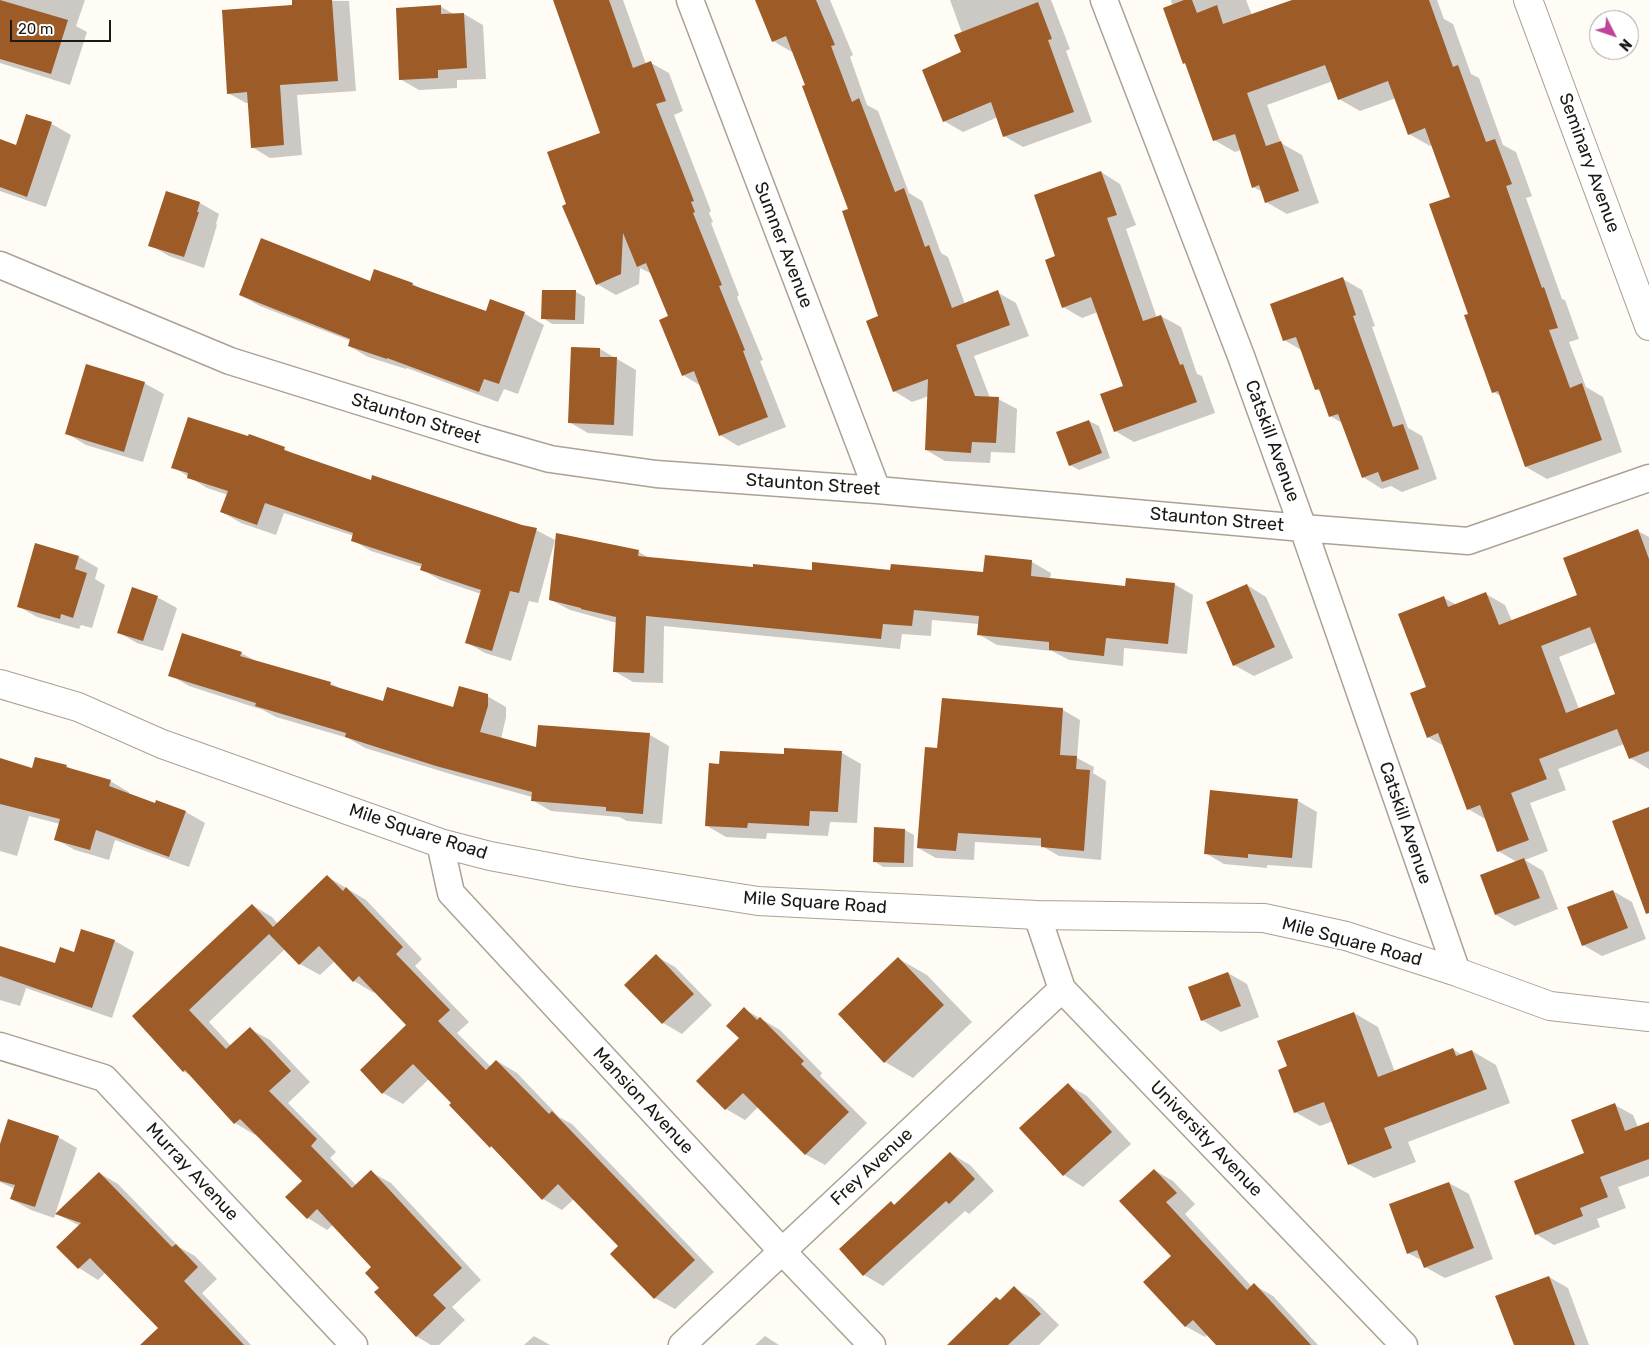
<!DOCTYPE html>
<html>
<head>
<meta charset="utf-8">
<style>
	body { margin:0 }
	#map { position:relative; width:1649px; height:1345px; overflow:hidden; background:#fffbf5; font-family:Rubik,sans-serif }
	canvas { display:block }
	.north { position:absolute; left:1589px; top:10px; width:50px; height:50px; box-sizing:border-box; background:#fff; border:1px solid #a4a3a1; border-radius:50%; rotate:131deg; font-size:14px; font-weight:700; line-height:20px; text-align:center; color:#1c1914 }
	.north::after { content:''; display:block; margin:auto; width:18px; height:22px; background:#bd4497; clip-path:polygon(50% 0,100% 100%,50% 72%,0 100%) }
	.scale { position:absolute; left:10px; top:20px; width:101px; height:22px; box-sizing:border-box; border:2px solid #1c1914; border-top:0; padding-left:6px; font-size:15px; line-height:18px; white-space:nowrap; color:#1c1914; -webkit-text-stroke:4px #fff; paint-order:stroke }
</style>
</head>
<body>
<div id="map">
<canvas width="1649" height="1345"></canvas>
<div class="north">N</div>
<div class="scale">20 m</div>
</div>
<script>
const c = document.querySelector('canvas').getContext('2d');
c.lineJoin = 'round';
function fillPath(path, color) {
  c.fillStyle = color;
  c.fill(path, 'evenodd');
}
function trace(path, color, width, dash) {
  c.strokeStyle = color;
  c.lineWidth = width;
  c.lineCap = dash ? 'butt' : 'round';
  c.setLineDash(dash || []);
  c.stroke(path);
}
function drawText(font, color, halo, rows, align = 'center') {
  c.font = font + ' Rubik,sans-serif';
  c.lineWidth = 4;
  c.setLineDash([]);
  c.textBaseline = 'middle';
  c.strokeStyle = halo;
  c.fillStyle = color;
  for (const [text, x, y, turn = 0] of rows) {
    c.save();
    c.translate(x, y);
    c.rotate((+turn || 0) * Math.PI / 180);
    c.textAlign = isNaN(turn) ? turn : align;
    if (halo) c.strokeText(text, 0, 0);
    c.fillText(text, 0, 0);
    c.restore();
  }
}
const shadow = new Path2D(`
	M0,0H85L76,26L87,32L70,85L0,63Z
	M293,0L349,1L356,91L297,95L302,155L270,158L252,147L249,103H246L228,93L293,6Z
	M559,0H623L646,64L651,63L669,73L683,111L674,115L711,211L709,213L713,222L711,223L739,295L737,297L763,360L760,361L786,427L738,446L720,435L701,386L683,375L670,317L652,274L640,268L639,284L616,295L597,284L567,205L601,134Z
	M766,0H830L853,55L850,57L867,105L878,111L909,193L922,201L941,253L948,257L965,304L997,292L1016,303L1029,336L974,356L990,398L998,399L1017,409L1015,453L991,452L990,463L945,461L926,450L929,396L912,402L894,391L880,317L850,209L793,51L792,52L773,41Z
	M950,0H1051L1070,49L1066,51L1092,122L1023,147L1004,136L998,117L963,132L944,121L963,53L962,33Z
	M1171,0H1246L1252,15L1295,0H1437L1444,19L1453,24L1471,74L1479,78L1503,145L1516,152L1532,196L1526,198L1562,299L1565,300L1579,339L1569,342L1586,387L1603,397L1622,452L1547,479L1526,467L1501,396L1493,392L1470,315L1452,198L1432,145L1430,146L1409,134L1396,98L1360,111L1339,99L1333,81L1267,105L1281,143L1302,155L1319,203L1287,214L1266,202L1263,192L1253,187L1241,150L1235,152L1214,140L1188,65L1184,63Z
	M440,6L455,15L464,14L483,25L486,79L457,80V88L419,90L400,79Z
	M27,115L52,124L71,135L46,207L0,191V141L17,146Z
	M1101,172L1120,184L1136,225L1126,229L1157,318L1161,316L1181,327L1197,374L1202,376L1215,413L1134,442L1115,431L1124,386L1098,312L1082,318L1063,307L1057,257Z
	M167,193L200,203L219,214L216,224L217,225L204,268L169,256L150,245Z
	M375,271L413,284L424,290L487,312L491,301L525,314L544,325L518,394L504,389L498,402L407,368L406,369L368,357L349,346L351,341L260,306L240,295L371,282Z
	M1343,279L1362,290L1375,326L1372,327L1408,428L1422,436L1437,479L1402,492L1391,486L1382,489L1363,477L1344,424L1330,416L1322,393L1316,389L1303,351L1284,340Z
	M576,292L585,297L584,324H552L543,318Z
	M600,349L636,370L633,436L588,433L569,422Z
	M144,383L164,394L143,462L86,445L66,433Z
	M1089,421L1099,426L1110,458L1079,470L1070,465Z
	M284,449L298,456L371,481L536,530L555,540L538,603L529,601L511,661L485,653L466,642L481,594L440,580L421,569L422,567L371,551L352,540L354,536L284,513L276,535L241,523L222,512L228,495L207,488L173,467Z
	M1638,531L1649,537V769L1630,758L1624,744L1558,769L1566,790L1530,803L1548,851L1525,860L1543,871L1558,909L1515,926L1496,915L1517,862L1498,851L1487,820L1468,809L1444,746L1428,737L1427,688L1444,598L1457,605L1486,594L1505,605L1512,621L1579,595ZM1597,642L1617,695L1579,709L1559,657Z
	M557,534L639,552L651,559L754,569L813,571H891L984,573L1032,562L1051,573L1050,579L1126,587L1174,584L1193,595L1187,654L1124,648L1123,666L1069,660L1052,651L997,645L978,634L979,624L932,620L931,636L902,634L900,649L664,626L663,683L633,682L614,671L617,623L570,610L551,600Z
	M79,557L98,568L95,579L105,585L92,628L81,625L79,629L37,617L18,606Z
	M1247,585L1266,597L1293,658L1254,676L1234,665Z
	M157,597L177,608L163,651L137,643L118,632Z
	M241,653L258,662L330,683L343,690L384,703L454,709L487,696L506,707V717L501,739L537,748L539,727L650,735L669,746L662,824L627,821L619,817L551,811L532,800V797L457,776L365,748L348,738L276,717L263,710L189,686L170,675Z
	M1063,710L1080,720L1077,758L1094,767L1093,773L1106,781L1101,860L1059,856L1042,846L975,842L974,860L936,858L918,848L938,750Z
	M842,753L861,764L857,823L830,822L828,836L767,833L766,839L726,837L707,826L720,765L785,756Z
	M0,766L33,769L66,766L73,770L110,781L129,792V795L156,804L157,801L186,812L205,823L189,867L115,840L109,860L75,850L55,839L60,824L29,816L17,856L0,851Z
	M1298,801L1317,812L1312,868L1267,865V868L1224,864L1205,853Z
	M875,828L905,830L914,835L913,867H883L874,861Z
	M328,877L366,900L422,959L415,966L469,1022L457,1033L491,1067L497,1061L517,1073L559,1117L572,1124L714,1272L675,1309L655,1298L620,1246L574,1199L562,1210L543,1199L451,1105L453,1103L429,1079L403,1104L383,1093L408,1026L375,991L374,993L354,981L335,961L320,975L300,964L285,949L209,1022L231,1046L250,1029L270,1040L310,1082L288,1103L336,1152L330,1158L356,1185L371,1172L391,1183L481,1280L452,1307L465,1320L439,1345H431L416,1336L380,1288L372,1268L333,1225L327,1230L308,1218L303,1181L256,1134L255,1135L235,1123L193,1077L183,1071L134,1016L252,905L272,917L278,924Z
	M1613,891L1632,902L1646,939L1602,956L1583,945Z
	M115,941L134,952L112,1018L26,988L20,1006L0,1000V947L56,964L74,953Z
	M656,956L675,967L712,1005L682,1034L663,1023Z
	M899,959L927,975L972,1022L913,1078L885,1062Z
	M1228,973L1247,984L1259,1017L1221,1032L1202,1020Z
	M744,1009L780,1030L822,1073L820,1076L867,1123L825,1165L805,1154L758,1107L745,1120L726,1109L698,1081L740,1038Z
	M1354,1013L1378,1027L1395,1072L1453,1049L1462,1055L1472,1051L1496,1065L1510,1103L1408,1142L1416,1162L1374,1178L1349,1164L1333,1121L1320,1126L1295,1112Z
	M1068,1085L1087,1096L1131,1144L1083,1187L1064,1175L1021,1128Z
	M1615,1105L1633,1115L1638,1127L1649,1123V1176L1618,1187L1626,1208L1597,1219L1600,1227L1554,1245L1536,1234L1586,1154Z
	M58,1137L77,1148L54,1218L31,1210L11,1199L15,1189L0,1182V1148Z
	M950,1153L970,1165L994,1191L969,1214L965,1211L883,1286L864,1275L891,1203L895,1205Z
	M1154,1170L1173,1181L1195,1204L1185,1214L1252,1287L1254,1285L1273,1296L1318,1345H1218L1208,1334L1205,1337L1185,1326Z
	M99,1173L118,1184L179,1247L195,1256L217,1279L202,1293L251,1345H161L159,1328L106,1272L98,1280L79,1268L58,1247L80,1226L57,1214Z
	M1449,1183L1469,1194L1493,1259L1445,1278L1425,1267L1423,1261L1408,1253Z
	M1549,1277L1568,1288L1589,1345H1515Z
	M1014,1288L1033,1299L1059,1325L1039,1345H957Z
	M534,1336L550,1345H524Z
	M765,1336L779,1345H755Z`);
const building = new Path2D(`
	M0,0L68,20L51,74L0,59Z
	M292,0H332L338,81L280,85L284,145L251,148L247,92L227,94L222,10L292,5Z
	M553,0H609L633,68L651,61L666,101L656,104L694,201L691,202L695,212L693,213L722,285L719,286L745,350L743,351L768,417L719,436L694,371L682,376L659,320L668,316L646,263L637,267L623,233L621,274L596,285L562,206L566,204L547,152L600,133Z
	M755,0H816L835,45L831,46L852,102L859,98L895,192L904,188L925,247L929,245L952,308L998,290L1010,325L956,345L975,396L999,397L996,443L972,442L971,453L925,450L928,379L893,392L866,321L878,316L842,211L848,209L802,86L805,85L786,36L772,42Z
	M1184,0H1192L1197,13L1217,5L1223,24L1292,0H1429L1453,67L1458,65L1486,142L1495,139L1512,184L1506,186L1542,288L1544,287L1558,328L1549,330L1570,388L1582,383L1602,440L1525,467L1498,391L1492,393L1464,315L1468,314L1429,204L1450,197L1425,128L1408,135L1388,81L1338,100L1325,65L1247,93L1266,146L1281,141L1299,191L1265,203L1259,185L1252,188L1235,134L1213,141L1185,63L1183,64L1163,8Z
	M1038,2L1052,39L1048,40L1074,112L1003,137L991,102L943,122L922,70L961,52L954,35Z
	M441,5V14L464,13L467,68L438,70V78L399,80L396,8Z
	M26,114L52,122L27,197L0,187V139L16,145Z
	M1101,171L1117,215L1107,218L1143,321L1161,315L1180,365L1183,364L1197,402L1114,432L1100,394L1123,386L1091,297L1062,308L1045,260L1055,256L1034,195Z
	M166,191L200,202L197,212H199L184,257L148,246Z
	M261,238L370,281L374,269L413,283L412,285L486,311L490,299L525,312L499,384L484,379L479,392L387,358V359L348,346L350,339L239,295Z
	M1343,277L1356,315L1353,316L1393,427L1403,424L1419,469L1382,482L1378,472L1362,478L1338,414L1329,417L1319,389L1315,390L1296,337L1283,341L1270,304Z
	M542,290H576L575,320L541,319Z
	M571,347L600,348V357H617L614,425L568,423Z
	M86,364L145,382L124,452L65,434Z
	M188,417L248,436L249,434L285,447L284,450L371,480L372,475L522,525L537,528L519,593L510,591L492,651L465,643L481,590L420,570L422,564L351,541L353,533L265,503L257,525L220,512L228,491L187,478L188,473L171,468Z
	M1089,420L1102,453L1069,466L1056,432Z
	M1638,529L1649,559V751L1629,759L1617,729L1539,759L1547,779L1511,793L1529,840L1497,852L1480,805L1467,810L1438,733L1427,738L1410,693L1426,687L1398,614L1444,596L1448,607L1486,592L1499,625L1577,595L1563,558ZM1590,627L1615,694L1566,713L1541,646Z
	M556,533L639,550L638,556L753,567V564L812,570V562L890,570L891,564L983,572L985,555L1032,560L1031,576L1125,586L1126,578L1175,583L1168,644L1106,638L1104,656L1049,650V642L977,635L979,616L914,610L912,626L883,624L881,639L646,616L644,673L613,672L616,617L581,609V608L549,600Z
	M35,543L79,556L75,569L87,573L73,618L61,614L60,619L17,607Z
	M1247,584L1275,647L1233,666L1206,602Z
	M132,587L158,596L143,641L117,633Z
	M182,633L242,652L240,656L331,682L330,685L383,701L387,687L453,707L459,686L488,694V706L480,732L536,747L538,725L650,733L643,814L606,811V807L531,801L532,792L436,766L345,737L346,733L255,706L256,703L168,676Z
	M942,698L1063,708L1060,755L1077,756L1076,769L1090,770L1084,851L1041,847V838L958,833L956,851L917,848L925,747L937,748Z
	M784,748L842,751L838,812L810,811L809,826L748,823L747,828L705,826L709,763L719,764L720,751L784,754Z
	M35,757L67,765L66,767L111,780L109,786L155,803L156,800L186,811L169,857L96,830L90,850L54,840L60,819L0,804V758L32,768Z
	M1210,790L1298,799L1292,858L1248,854V858L1204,854Z
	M1649,807V913L1646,914L1612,821Z
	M874,827L905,829L904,863L873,862Z
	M1524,858L1540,898L1495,915L1480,875Z
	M327,875L343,891L346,887L403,947L396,954L450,1010L438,1021L486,1070L496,1060L549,1114L552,1111L695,1260L654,1299L610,1254L618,1246L558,1184L542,1200L491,1146L490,1148L449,1105L451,1103L413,1064L382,1094L360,1070L406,1025L359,976L353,982L319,946L299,965L269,934L189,1010L226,1049L250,1027L291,1071L269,1091L317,1139L311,1146L352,1188L371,1170L462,1268L433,1295L446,1308L416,1337L374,1292L379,1288L365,1273L371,1267L317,1209L307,1219L285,1197L302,1181L240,1119L234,1124L185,1070L183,1072L132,1016L252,904L273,927Z
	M1613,890L1628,928L1582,946L1567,907Z
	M81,929L115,940L92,1008L0,976V946L55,963L60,947L74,952Z
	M656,954L694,994L662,1024L624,985Z
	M898,957L944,1005L884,1063L838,1014Z
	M1228,972L1241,1006L1201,1021L1188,987Z
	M744,1007L757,1020L760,1017L804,1061L801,1064L849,1112L805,1155L743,1093L725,1110L696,1081L739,1038L726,1026Z
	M1354,1012L1378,1077L1453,1048L1456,1056L1472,1050L1487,1089L1384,1128L1392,1148L1348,1165L1324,1102L1294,1113L1278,1070L1287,1066L1277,1041Z
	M1068,1083L1112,1132L1063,1176L1019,1128Z
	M1615,1103L1625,1131L1649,1122V1159L1600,1177L1608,1197L1580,1208L1583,1216L1535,1235L1514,1181L1584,1153L1571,1120Z
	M8,1119L59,1136L35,1207L10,1199L15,1185L0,1181V1144Z
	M950,1152L975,1179L949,1204L946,1201L863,1276L839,1249L891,1201L894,1205Z
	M1154,1169L1177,1193L1166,1202L1247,1290L1254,1283L1311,1345H1216L1193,1320L1185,1327L1143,1282L1171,1256L1119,1201Z
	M99,1172L172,1247L176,1244L198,1267L184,1281L244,1345H140L158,1328L90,1258L78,1269L56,1247L81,1223L55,1214Z
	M1449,1182L1474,1248L1424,1268L1417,1250L1407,1254L1389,1204Z
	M1549,1276L1575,1345H1514L1495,1296Z
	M1014,1286L1041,1314L1008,1345H947L996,1297L1000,1300Z`);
const minor = new Path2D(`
	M690,0L877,490
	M1104,0L1241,356L1303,528L1457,972
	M0,265L230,361L480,439L550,459L656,474L877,490L1303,528L1468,541L1649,478
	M440,843L451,893L782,1251L872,1345
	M1037,915L1062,989L1404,1345
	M0,1046L104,1078L354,1345
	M682,1345L1062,989`);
const tertiary = new Path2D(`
	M1528,0L1649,326
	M0,684L78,707L162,744L440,843L490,856L575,872L758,901L1037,915L1264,918L1346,936L1457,972L1550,1006L1649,1017`);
const streetNames = [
	["Seminary Avenue",1589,163,70],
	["Sumner Avenue",783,245,69],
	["Staunton Street",416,419,17],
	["Catskill Avenue",1272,441,70],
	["Staunton Street",813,485,4],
	["Staunton Street",1217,520,5],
	["Catskill Avenue",1405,823,71],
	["Mile Square Road",418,832,18],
	["Mile Square Road",815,903,4],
	["Mile Square Road",1352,942,15],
	["Mansion Avenue",643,1101,47],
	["University Avenue",1206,1139,46],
	["Frey Avenue",872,1167,-43],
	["Murray Avenue",192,1172,47]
];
fillPath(shadow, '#0003');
fillPath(building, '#9c5b27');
trace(minor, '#aba194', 29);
trace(tertiary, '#aba194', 30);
trace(minor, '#fff', 26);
trace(tertiary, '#fff', 28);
drawText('18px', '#1c1914', '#fff', streetNames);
</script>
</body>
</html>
